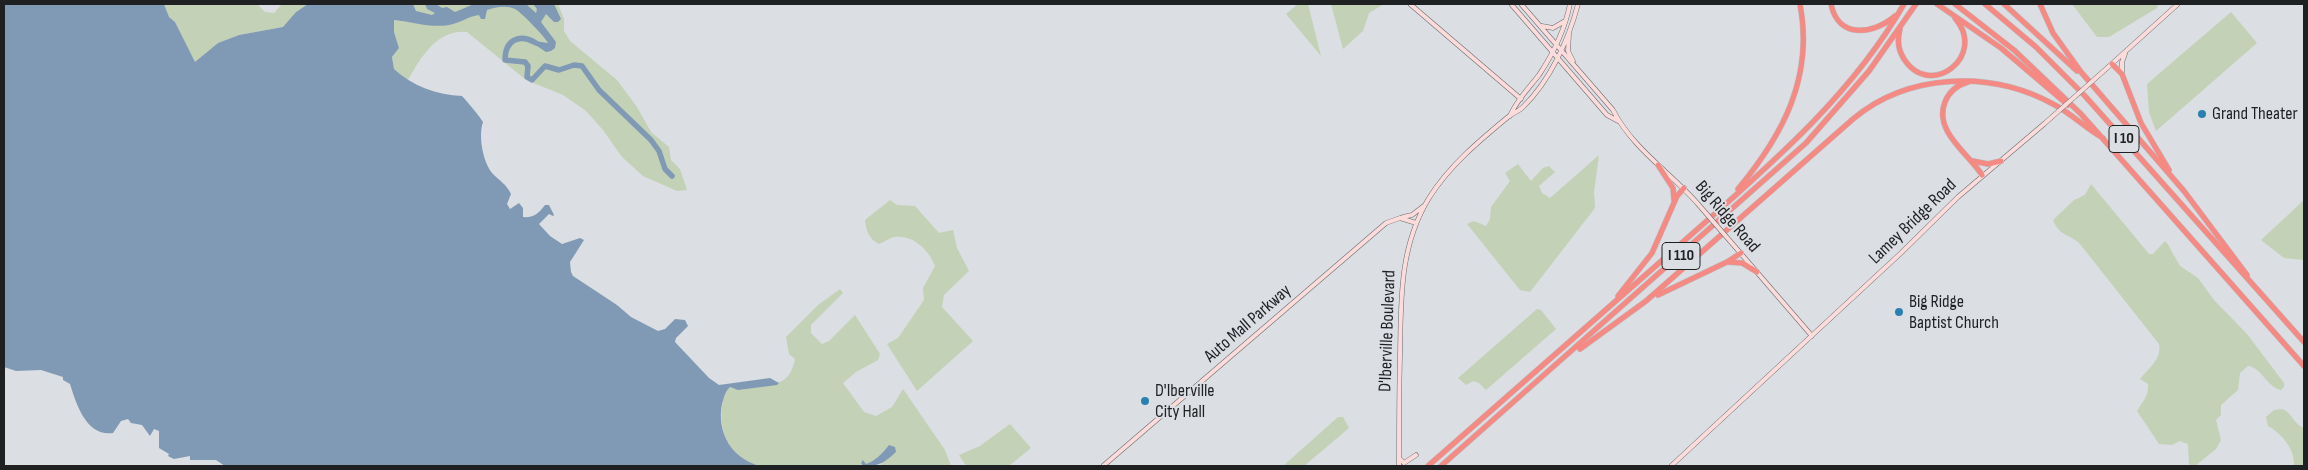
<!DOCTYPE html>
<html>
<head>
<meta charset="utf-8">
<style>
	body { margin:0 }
	#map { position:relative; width:2308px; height:470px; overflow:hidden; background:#dbdee3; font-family:"Sofia Sans Condensed",sans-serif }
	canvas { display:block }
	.frame { position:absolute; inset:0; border:5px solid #1f2022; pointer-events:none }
</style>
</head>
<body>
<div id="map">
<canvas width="2308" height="470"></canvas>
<div class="frame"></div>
</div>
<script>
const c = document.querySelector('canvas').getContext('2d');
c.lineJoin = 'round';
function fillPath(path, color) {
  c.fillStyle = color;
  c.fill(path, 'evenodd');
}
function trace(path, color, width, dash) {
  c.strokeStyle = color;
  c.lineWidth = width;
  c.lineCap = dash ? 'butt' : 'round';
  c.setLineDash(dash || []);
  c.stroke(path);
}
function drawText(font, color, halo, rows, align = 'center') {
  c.font = font + ' "Sofia Sans Condensed",sans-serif';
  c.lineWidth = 4;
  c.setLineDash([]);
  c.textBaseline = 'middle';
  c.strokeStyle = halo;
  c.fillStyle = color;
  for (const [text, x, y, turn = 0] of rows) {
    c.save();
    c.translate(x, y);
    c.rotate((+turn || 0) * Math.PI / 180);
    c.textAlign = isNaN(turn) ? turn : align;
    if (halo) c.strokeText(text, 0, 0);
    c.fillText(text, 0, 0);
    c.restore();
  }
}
const green = new Path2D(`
	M164,4H257L265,12L274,13L282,4H308L296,12L284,27L239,35L218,43L195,63L175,22L169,17Z
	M413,4H558L564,19V31L570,41L617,80L637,107L651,132L669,147L671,160L680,169L687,190L677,191L643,176L622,157L603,130L586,111L563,95L526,80L467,32C436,29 420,59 407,82L394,69L392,57L399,48L394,32V20L431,25L416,11Z
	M1298,4H1308L1321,56L1286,14Z
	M1331,4H1384L1369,13L1363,31L1343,49Z
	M2072,4H2157L2158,5L2157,8L2109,37H2097Z
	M2231,12L2257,43L2156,131L2149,112L2147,84Z
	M1599,155L1594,192L1595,208L1530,292L1520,290L1467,224L1474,221L1486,226L1490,219L1491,207L1510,181L1505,173L1518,164L1531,181L1543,168L1549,166L1555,172L1539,186L1542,193L1550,198Z
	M2091,184L2149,254H2153L2165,241L2167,243L2180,266L2198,278L2214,300L2247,334L2284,383V387L2281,390C2267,387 2262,368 2248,366L2240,373L2238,390L2221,405V415L2216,420L2221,440L2216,449L2195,466L2189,465L2188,444L2180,441L2172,445L2159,444L2137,411C2143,401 2149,396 2148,384L2140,379C2149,368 2162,359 2159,344L2080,244C2069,233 2060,237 2053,220L2074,200L2085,195Z
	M890,200L897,205L915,206L939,233L953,230L957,248L969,271L944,295L942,307L973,341L917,391L887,344L898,338L924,300L923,288L935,266C929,250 913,234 894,237C889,238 884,242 879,244C869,239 866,231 865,220Z
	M2304,200V260L2284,258L2261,240Z
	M840,289L843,293L811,325V333L822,344L829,341L855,315L880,354L878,360L856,372L843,383L864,412L876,416L892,407L903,389L945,450L951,466H879L896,452C877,453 880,460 866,464L863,460L861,463L863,466H761C725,458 713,421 727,389L730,387C740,391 748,389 758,387C778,383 790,384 795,359L789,354L786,337L818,305Z
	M1537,309L1541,310L1556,329L1486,390L1479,383L1473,381L1466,385L1458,378Z
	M2282,409C2292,412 2293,424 2304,428V466H2294C2295,449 2282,434 2268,426L2266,417L2274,410Z
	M1338,417H1343L1349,428L1304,466H1283Z
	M1010,424L1031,448L1009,466H966L959,455L980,446Z`);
const water = new Path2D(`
	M4,4H164L169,17L175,22L195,62L218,43L239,35L283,27L296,12L308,4H413L416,11L432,15L435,13L427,9L425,4H436L442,8L447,7L455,12L474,4H526L536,13L537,9L533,4H554L561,19L558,22H554L546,14L541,22L556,42L555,48L551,51L546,52L528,40L548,43C546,38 520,11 515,9C506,5 496,7 487,10L485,19H481L479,15C469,16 460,23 449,25C431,28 412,22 394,20V32L399,48L392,57L394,69C412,86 437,95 462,96C466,100 481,118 483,122C478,136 483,163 493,174C500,181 506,184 511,194L507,204L510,209L519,203L523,208V217C534,218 539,213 545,205H549L554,215L553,216L549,214L539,224L550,236L562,244L580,238L584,240L570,262L571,272L573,276L617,305L631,317L658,331L665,329L675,319L685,320L688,326L676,338L675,342L709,378L719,385L770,378L779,383L777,385L738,390L730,387C725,391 724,398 722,404C716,433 733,460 761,466H225L216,460H190V456L174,459L168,456L169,454L159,448V431L154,429L150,436L142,425L131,423L128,419L121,421L113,433C86,437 76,403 70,384L63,380V377L41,370L16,371L4,367Z
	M889,445L895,447L896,452C884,463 880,466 863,466L861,463L863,460L866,464C875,461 883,453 889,445Z`);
const river = new Path2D(`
	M536,43C519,33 505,40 505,60L525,62L528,66L527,77L532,80L545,66L559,70L574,65L582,66L599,90L651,140L659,151L665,169L672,176`);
const secondary = new Path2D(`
	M1410,4L1521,99
	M1511,4L1607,115L1618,121
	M1521,4L1613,110C1632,148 1671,173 1698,204
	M1542,26L1553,28L1565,21
	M1569,34L1568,51L1573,61
	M2106,69L2178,4
	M2122,74V62L2125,54
	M1510,116C1516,101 1529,88 1539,75C1553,54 1565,29 1570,4
	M1403,217L1412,215L1425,205
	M1730,241L1812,336
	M1399,458L1404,463L1416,455
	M1103,466L1386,223L1400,218L1416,223
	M1399,466C1399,430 1399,393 1400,356C1401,301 1399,247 1429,198C1449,166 1479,141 1508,117C1513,113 1519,111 1523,107C1550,81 1569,39 1578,4
	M1671,466L1901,253L1958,197L2044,124`);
const highway = new Path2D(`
	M1831,4C1838,39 1873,35 1895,16
	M1937,4L2001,48L2068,105
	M1955,4L2014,50L2081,114L2304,366
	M1985,4L2036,47L2085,96L2304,342
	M2004,4L2077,71
	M2040,4L2053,33L2081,72L2184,191L2247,275
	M1900,29C1897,40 1898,50 1904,59C1930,100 1988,56 1955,18
	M2112,64L2122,74L2141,123L2169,170
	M1968,82C1957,85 1949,92 1945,102C1933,131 1969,154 1982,175
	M1973,161L1988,164L2001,161
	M1658,165L1673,188L1674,200
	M1738,189C1783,135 1814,77 1800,4
	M1728,262L1742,263L1757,272
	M1658,295L1727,262L1741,253
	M1618,296L1652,253L1677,196L1684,188
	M1580,349L1646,301L1853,119C1908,73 1990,70 2053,104C2071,113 2085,128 2103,138
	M1428,466C1510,394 1593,321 1675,249C1758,175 1848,102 1904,4
	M1441,466L1806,143L1869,71L1916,4`);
const secondaryBridge = new Path2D(`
	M2044,124L2106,69
	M1698,204L1730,241`);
const markers = [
	[2202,114,5,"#2981af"],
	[1899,312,5,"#2981af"],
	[1145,401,5,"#2981af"]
];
const shields = [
	[2124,139,30],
	[1681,256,38]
];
const shieldNames = [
	["I 10",2124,139],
	["I 110",1681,256]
];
const poiNames = [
	["Grand Theater",2212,114],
	["Big Ridge",1909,302],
	["Baptist Church",1909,323],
	["D'Iberville",1155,391],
	["City Hall",1155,412]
];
const streetNames = [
	["Big Ridge Road",1727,217,49],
	["Lamey Bridge Road",1913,222,-44],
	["Auto Mall Parkway",1248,324,-41],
	["D'Iberville Boulevard",1388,331,-88]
];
fillPath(green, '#c3d1b6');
fillPath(water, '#809ab5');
trace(river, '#809ab5', 5.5);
trace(secondary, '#686b6f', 5);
trace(highway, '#bcbcbd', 6);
trace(secondary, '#fcdcda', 4);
trace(highway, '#f58a85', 5);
trace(secondaryBridge, '#686b6f', 5, []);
trace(secondaryBridge, '#fcdcda', 4);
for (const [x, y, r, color] of markers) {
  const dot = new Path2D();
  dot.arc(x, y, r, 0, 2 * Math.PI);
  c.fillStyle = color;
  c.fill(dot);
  trace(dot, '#dbdee3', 2);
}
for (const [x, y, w] of shields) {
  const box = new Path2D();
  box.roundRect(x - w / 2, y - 13.5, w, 27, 4);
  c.fillStyle = '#dbdee3';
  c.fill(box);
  trace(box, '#1f2022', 1);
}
drawText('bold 16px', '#1f2022', null, shieldNames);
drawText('18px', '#1f2022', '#dbdee3', poiNames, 'left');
drawText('18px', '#1f2022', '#dbdee3', streetNames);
</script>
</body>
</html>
